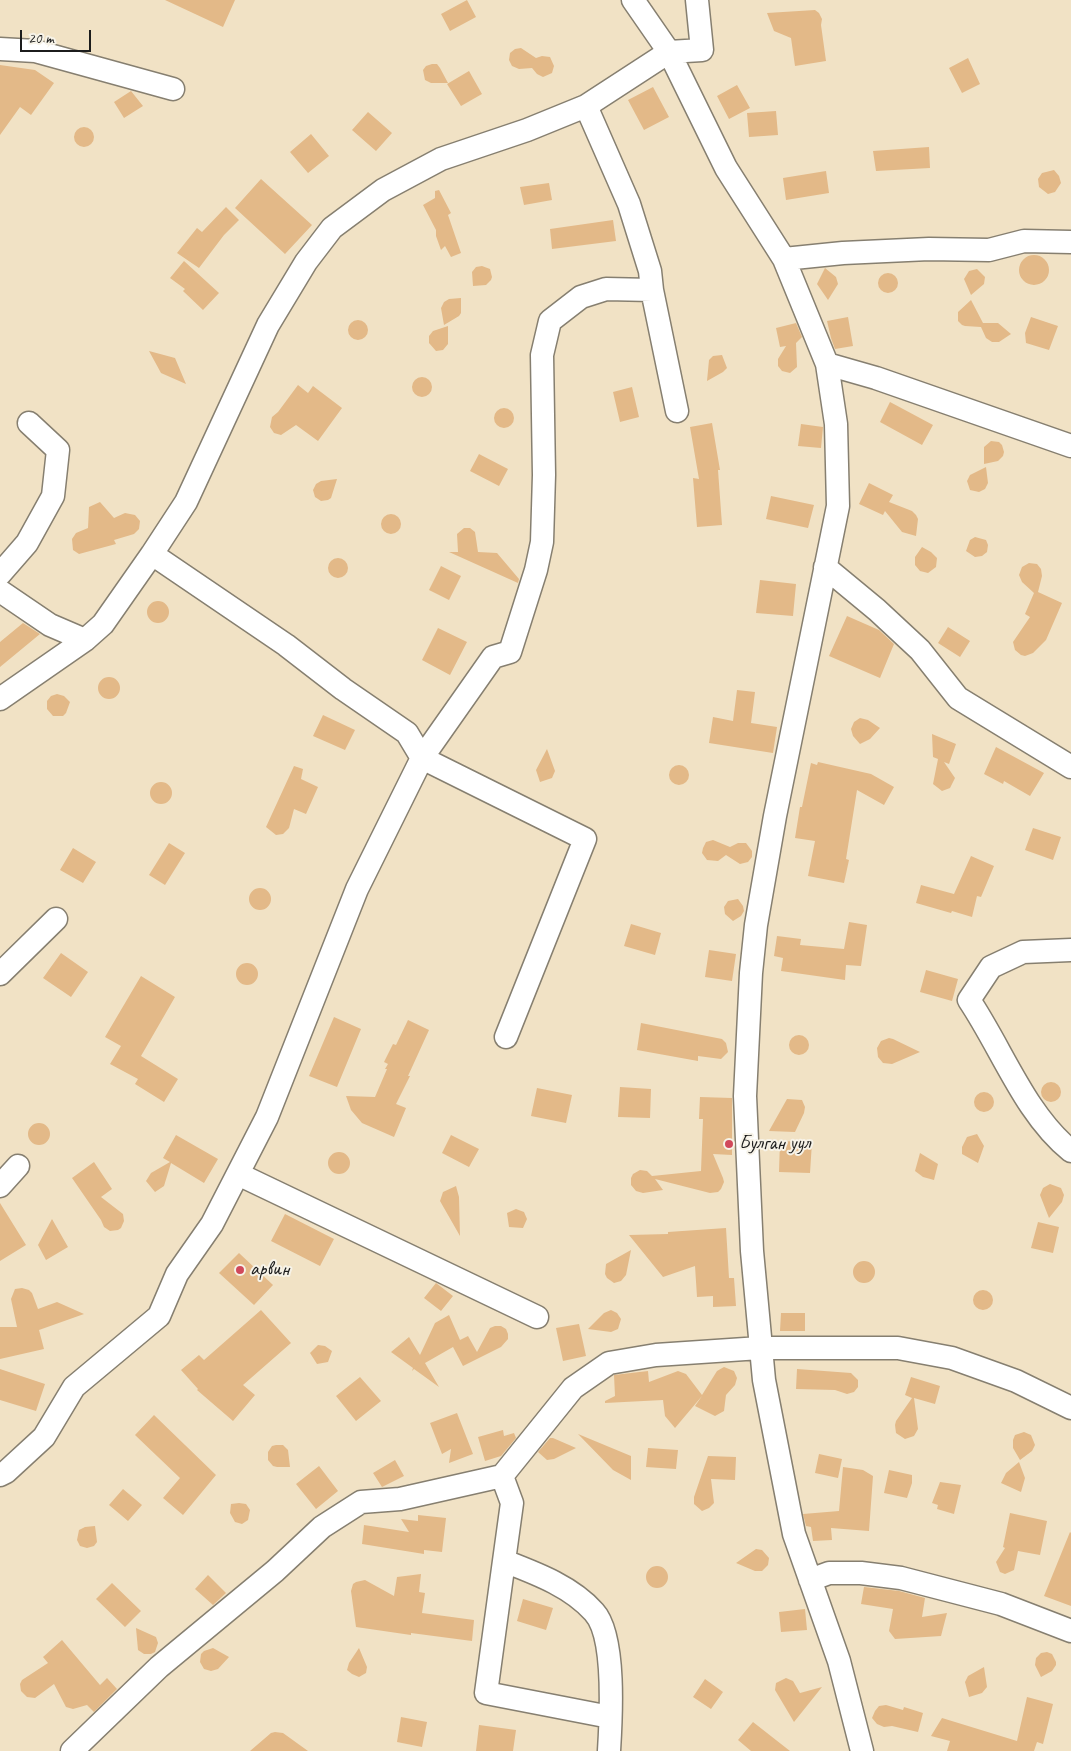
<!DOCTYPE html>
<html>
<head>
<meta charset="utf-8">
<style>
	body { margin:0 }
	#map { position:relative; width:1071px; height:1751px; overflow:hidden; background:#f1e2c5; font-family:Caveat,sans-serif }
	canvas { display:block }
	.scale { position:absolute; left:20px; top:30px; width:71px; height:22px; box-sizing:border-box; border:2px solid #1c1c1c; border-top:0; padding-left:6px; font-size:15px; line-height:18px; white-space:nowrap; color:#1c1c1c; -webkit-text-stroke:4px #f7f3e8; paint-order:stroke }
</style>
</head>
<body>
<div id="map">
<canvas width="1071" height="1751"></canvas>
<div class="scale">20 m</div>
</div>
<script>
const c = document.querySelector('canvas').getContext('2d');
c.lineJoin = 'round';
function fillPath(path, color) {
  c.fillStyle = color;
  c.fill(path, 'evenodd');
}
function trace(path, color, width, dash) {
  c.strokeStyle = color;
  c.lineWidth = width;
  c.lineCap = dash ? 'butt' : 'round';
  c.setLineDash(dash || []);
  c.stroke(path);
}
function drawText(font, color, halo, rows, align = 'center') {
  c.font = font + ' Caveat,sans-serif';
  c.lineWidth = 4;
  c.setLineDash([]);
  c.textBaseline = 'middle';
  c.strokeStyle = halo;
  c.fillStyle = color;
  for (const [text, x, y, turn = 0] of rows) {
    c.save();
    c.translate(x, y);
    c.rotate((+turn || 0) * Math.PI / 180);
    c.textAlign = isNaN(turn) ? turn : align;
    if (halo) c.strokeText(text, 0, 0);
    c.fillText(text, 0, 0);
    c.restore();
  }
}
const building = new Path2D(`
	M165,0H235L223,27Z
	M467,0L476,17L450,31L441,14Z
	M815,10L819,13L822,19L821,25L826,61L795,66L791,38L774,31L767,13Z
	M521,48L536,58L542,56L550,57L554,66L552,73L543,77L537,74L532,68L519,69L512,66L509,60L510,53L515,49Z
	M968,58L980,84L962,93L949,68Z
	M432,64H437L440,68L448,83H431L425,80L423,70L426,66Z
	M0,65L35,70L54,83L31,115L20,107L0,135Z
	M469,71L482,94L461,106L447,84Z
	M737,85L750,108L729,119L717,96Z
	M653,87L669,117L644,130L628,100Z
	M131,91L143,106L124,118L114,102Z
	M776,111L778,135L749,137L747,113Z
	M368,112L392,133L376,151L352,130Z
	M74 137a10 10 0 1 1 20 0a10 10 0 1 1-20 0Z
	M311,134L329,156L308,173L290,152Z
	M929,147L930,168L876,171L873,151Z
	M1054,170L1059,176L1061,183L1055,192L1048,194L1039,187L1038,179L1042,173Z
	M826,171L829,193L786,200L783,178Z
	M261,179L312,225L285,254L235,208Z
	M549,183L552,200L524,205L520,187Z
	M439,190L451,213L448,215L461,253L451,257L445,246L441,250L436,236V230L423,205L435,198V191Z
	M226,207L239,220L224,235L199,268L177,253L197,228L202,232Z
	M613,220L616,241L552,249L550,229Z
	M1019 270a15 15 0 1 1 30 0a15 15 0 1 1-30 0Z
	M184,261L219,293L203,310L183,291L185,289L170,278Z
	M482,266L490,269L492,277L491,280L486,285L473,286L472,272L476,267Z
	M825,268L836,277L838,284L828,300L817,284Z
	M977,269L985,277L984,284L971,295L964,279L969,271Z
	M878 283a10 10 0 1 1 20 0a10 10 0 1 1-20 0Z
	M461,298V313L459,316L444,325L441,308L444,302L449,299Z
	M971,300L983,323H998L1011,334L999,342H992L986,338L981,327L965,326L962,325L958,321V312Z
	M848,317L853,346L835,349L831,338L827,321Z
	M1031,317L1058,326L1049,350L1026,343L1025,333Z
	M348 330a10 10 0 1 1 20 0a10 10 0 1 1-20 0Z
	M796,323L802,337L796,343L797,367L790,373L782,371L778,366V359L786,346L780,347L776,328Z
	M448,326V344L443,350L436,351L429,343V336L433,331Z
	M149,351L175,358L186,384L161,373Z
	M722,355L727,368L723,372L707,381L709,360L713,356Z
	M412 387a10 10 0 1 1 20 0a10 10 0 1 1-20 0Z
	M298,385L308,393L313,386L342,408L318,441L296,425L281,435L274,433L270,427L272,417L278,412Z
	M632,387L639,417L620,422L613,392Z
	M890,402L933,425L922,445L880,422Z
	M494 418a10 10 0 1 1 20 0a10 10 0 1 1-20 0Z
	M712,423L720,470H718L722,525L697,527L693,478L699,479L690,427Z
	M801,424L823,427L821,448L798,446Z
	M991,441L999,442L1002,445L1004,452L1003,456L998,461L984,464V447Z
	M479,454L508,469L499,486L470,471Z
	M986,467L988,483L985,489L979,492L970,490L967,481L970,475Z
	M337,479L331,498L328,500L321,501L315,497L313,490L316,484L321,481Z
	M869,483L893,495L889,502L912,511L916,515L918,519L916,536L902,532L885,511L883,515L859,504Z
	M771,496L814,505L808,528L766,519Z
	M100,502L114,518L125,513L135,515L140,521L139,529L134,534L114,540L116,544L79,554L73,550L72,539L76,533L88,528L89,507Z
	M381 524a10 10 0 1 1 20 0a10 10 0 1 1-20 0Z
	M464,528H470L475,532L478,552L497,553L519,579L518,583L449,552H458L457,534Z
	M975,537L986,540L988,545L987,552L982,556L975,557L966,551L970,540Z
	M922,547L931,552L937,558L936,567L928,573L920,571L915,565V557Z
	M328 568a10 10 0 1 1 20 0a10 10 0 1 1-20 0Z
	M1029,563L1037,564L1041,569L1042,576L1038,592L1062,603L1046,640L1033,653L1025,656L1021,655L1015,650L1013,642L1030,617L1025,614L1034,593L1022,582L1019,575L1022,567Z
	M441,566L461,576L449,600L429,590Z
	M760,580L796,584L793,616L756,613Z
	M147 612a11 11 0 1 1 22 0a11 11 0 1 1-22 0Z
	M847,616L879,630L894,644L880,678L829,656Z
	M23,623L40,634L0,667V642Z
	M948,627L970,641L960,657L938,643Z
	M438,628L467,642L450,675L422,660Z
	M98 688a11 11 0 1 1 22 0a11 11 0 1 1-22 0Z
	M737,690L755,692L751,723L777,727L773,753L709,743L713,717L733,721Z
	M57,694L64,696L70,702L66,713L63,716H53L47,709V701L51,696Z
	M323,715L355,730L345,750L313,736Z
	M860,718L868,720L880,728L870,739L860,744L853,736L851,729L854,722Z
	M932,734L956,744L949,764L944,762L955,778L950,788L942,791L933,784L938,759L933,757Z
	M996,747L1044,773L1030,796L1004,781L1003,784L984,774Z
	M547,749L555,771L552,778L540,782L536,770Z
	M818,762L871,774L894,787L884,805L857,790L846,859L849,860L844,883L808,876L815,841L795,838L800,807H802L811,763L817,765Z
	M669 775a10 10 0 1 1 20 0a10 10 0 1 1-20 0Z
	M294,766L303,769L301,779L318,787L306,814L294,809L289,828L283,834L276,835L266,827Z
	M150 793a11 11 0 1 1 22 0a11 11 0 1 1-22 0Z
	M1033,828L1061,837L1053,860L1025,850Z
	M713,840L730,847L738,843H746L752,851V857L748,862L740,864L726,855L718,861L707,860L702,853L703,848L706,842Z
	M169,843L185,853L165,885L149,875Z
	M73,848L96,862L83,883L60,870Z
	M971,856L994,866L981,897L977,896L972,917L952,911L951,913L916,903L921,885L954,894Z
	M249 899a11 11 0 1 1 22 0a11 11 0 1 1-22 0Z
	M738,899L743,906L744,911L741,916L733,921L725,914L724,907L728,901Z
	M849,922L867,925L861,966L846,965L845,980L781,971L783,958L774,956L777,936L801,939L800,945L844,949Z
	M631,924L661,933L655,955L624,946Z
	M709,950L736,954L732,981L705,977Z
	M61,953L88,972L71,997L43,978Z
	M236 974a11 11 0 1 1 22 0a11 11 0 1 1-22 0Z
	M926,970L958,979L952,1001L920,992Z
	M141,976L175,997L141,1056L178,1079L164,1102L135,1084L138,1079L110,1064L121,1046L105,1037Z
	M334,1017L361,1029L337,1087L309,1076Z
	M408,1020L429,1030L408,1076H410L396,1104L406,1108L394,1137L362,1123L351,1110L346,1096L375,1097L387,1069H385L388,1064L384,1062L393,1044L396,1045Z
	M641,1023L722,1039L726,1043L728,1052L721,1059L698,1056V1061L637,1050Z
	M789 1045a10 10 0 1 1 20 0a10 10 0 1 1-20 0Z
	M889,1038L893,1039L920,1052L892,1064L883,1063L878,1057L877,1048L881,1041Z
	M1041 1092a10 10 0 1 1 20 0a10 10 0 1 1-20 0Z
	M620,1087L651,1089L650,1118L618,1117Z
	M537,1088L572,1095L566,1123L531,1116Z
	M974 1102a10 10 0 1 1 20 0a10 10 0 1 1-20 0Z
	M700,1097L732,1098V1155L713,1154L723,1178L724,1182L721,1189L718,1192L710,1193L655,1179L663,1190L643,1193L636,1191L631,1185V1178L633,1174L640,1170L647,1171L652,1176L701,1171L703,1119H699Z
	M787,1099L802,1100L805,1107L804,1113L795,1132L769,1131Z
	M28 1134a11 11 0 1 1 22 0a11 11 0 1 1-22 0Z
	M977,1134L984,1146L978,1163L962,1154V1147L967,1137Z
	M176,1135L218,1159L204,1183L171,1163L164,1186L155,1192L146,1181L151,1173L170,1162L163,1158Z
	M451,1135L479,1149L469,1167L442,1153Z
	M780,1141L812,1142L810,1173L779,1172Z
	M328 1163a11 11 0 1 1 22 0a11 11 0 1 1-22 0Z
	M920,1153L938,1164L934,1180L923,1177L915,1171Z
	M94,1162L112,1189L101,1197L123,1214L124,1221L121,1228L118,1230L110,1231L104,1227L101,1220L72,1178Z
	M1050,1184L1061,1188L1064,1195L1062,1202L1049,1218L1040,1195L1043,1188Z
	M456,1186L459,1197L460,1236L440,1201L443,1192Z
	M0,1203L26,1245L0,1261Z
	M516,1209L524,1212L527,1219L523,1228L509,1227L507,1213Z
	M285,1214L334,1239L320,1266L271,1241Z
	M52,1219L68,1247L46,1260L38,1245Z
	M1038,1222L1059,1227L1053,1253L1031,1248Z
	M726,1228L729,1278H734L736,1306L713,1307V1296L697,1297L695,1266L663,1277L629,1235L668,1234V1232Z
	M631,1250L626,1275L621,1281L614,1283L607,1278L605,1274L606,1264Z
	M239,1253L273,1285L254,1305L219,1273Z
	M853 1272a11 11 0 1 1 22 0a11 11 0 1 1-22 0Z
	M436,1283L453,1296L441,1311L424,1298Z
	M22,1288L29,1290L32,1293L38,1309L57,1302L84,1314L39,1330L44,1349L0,1359V1327H17L11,1299L15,1289Z
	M973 1300a10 10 0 1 1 20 0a10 10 0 1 1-20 0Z
	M261,1310L291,1343L243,1385L255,1395L233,1421L197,1390L198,1389L181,1370L199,1355L204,1360Z
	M611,1310L617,1313L621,1319L618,1329L611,1332L588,1329L604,1313Z
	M781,1313H805V1331H780Z
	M449,1315L460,1340L468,1336L477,1352L490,1328L495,1326H501L506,1329L508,1334V1339L501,1347L463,1366L453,1347L425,1363L439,1387L414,1369L412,1371L413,1368L391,1352L409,1337L420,1355L435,1323Z
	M579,1324L586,1356L563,1361L556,1328Z
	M318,1345L325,1346L332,1351L328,1362L317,1364L310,1353Z
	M724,1367L734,1371L737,1378L735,1385L726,1395L724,1411L715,1416L695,1406L702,1396L675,1428L665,1416L663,1400L605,1403V1401L615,1396L614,1375L648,1371L649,1382L678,1371L686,1374L702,1395L717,1371Z
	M0,1369L45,1384L36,1411L0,1400Z
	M797,1369L851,1373L858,1380V1387L854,1392L847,1394L835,1390L796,1389Z
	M360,1377L381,1401L356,1421L336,1396Z
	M911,1377L940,1386L935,1404L914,1398L918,1429L914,1436L905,1439L896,1433L895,1425L896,1421L912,1398L905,1395Z
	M457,1413L473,1454L449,1463L451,1449L442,1454L430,1423Z
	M154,1415L216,1475L183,1515L163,1498L180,1478L135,1435Z
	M503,1430L504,1436L514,1433L516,1438L501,1456L485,1461L478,1437Z
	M1024,1432L1031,1435L1035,1445L1032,1451L1020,1460L1013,1448V1440L1015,1435Z
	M578,1434L631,1456V1480L613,1470Z
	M550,1438H553L576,1448L554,1459L547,1460L538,1452Z
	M276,1445H283L288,1450L290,1467H277L273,1466L268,1460V1452L272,1446Z
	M648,1448L678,1450L676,1469L646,1467Z
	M819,1454L842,1459L838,1478L815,1473Z
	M708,1456L736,1457L735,1480L711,1479L714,1503L709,1508L702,1511L694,1504V1497Z
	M395,1460L404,1476L382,1487L373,1473Z
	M1019,1462L1025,1478L1021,1492L1001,1483L1006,1473Z
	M319,1466L338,1491L316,1509L296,1484Z
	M843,1467L863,1470L873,1476L869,1531L831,1528L832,1540L813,1541L811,1527L806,1526L803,1514L839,1511Z
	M889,1470L912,1475V1483L907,1498L884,1493Z
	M940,1482L961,1485L954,1514L937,1509L938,1505L932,1503Z
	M123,1489L142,1505L128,1521L109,1505Z
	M239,1503L246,1504L250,1510L248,1520L242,1524L235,1522L230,1513L231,1504Z
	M1010,1513L1047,1521L1040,1555L1018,1551L1014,1570L1005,1574L1000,1572L996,1562L1005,1548L1003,1547Z
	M418,1515L446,1518L442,1552L424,1550V1554L362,1544L364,1525L409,1532L401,1519L418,1521Z
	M95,1526L97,1542L94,1546L87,1548L80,1546L77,1540L79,1530L85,1527Z
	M1070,1532L1071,1533V1606L1044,1596Z
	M756,1549L762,1550L769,1558L768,1565L762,1571H755L736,1563Z
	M646 1577a11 11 0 1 1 22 0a11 11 0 1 1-22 0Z
	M421,1574L419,1592L425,1593L422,1613L474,1620L472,1641L411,1633V1635L356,1627L351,1591L353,1584L356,1582L365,1580L394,1596L397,1577Z
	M208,1575L226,1593L213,1605L195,1589Z
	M112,1583L141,1611L125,1627L96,1599Z
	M864,1587L899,1591L925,1598L922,1617L947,1613L941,1636L895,1639L889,1631L893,1609L861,1604Z
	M523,1599L553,1608L546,1630L517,1621Z
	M805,1609L807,1630L781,1632L779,1612Z
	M136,1628L156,1637L158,1643L155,1652L151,1654H144L138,1650Z
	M62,1640L100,1685L107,1678L117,1689L94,1712L87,1705L73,1709L66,1707L54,1684L35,1698L27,1697L21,1691L20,1684L22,1680L48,1663L43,1657Z
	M213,1648L229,1657L218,1669L211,1671L204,1669L200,1662L201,1654L204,1651Z
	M359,1648L367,1667L366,1673L359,1677L352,1674L347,1670L349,1663Z
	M1047,1652L1052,1654L1056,1662V1665L1052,1671L1041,1677L1035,1665L1036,1658L1041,1653Z
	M984,1667L987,1687L982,1693L969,1697L965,1682L968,1676Z
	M786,1678L793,1681L800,1693L822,1687L794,1722L775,1690L776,1683Z
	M705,1679L723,1692L711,1709L693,1697Z
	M1027,1697L1053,1704L1043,1744L1037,1742L1034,1751H947L950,1741L931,1736L942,1718L1017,1741Z
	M886,1705L903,1710L904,1707L923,1713L918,1732L892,1726L884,1727L877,1724L872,1718L875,1711L879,1706Z
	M401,1717L427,1722L422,1747L397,1742Z
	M753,1722L790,1751H751L738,1740Z
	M479,1725L516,1730L513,1751H476Z
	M275,1732L283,1733L308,1751H250L271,1733Z`);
const minor = new Path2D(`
	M633,0L669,52L726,168L784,259L827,364L836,424L838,506L775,816L756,925L751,973L745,1096L752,1251L764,1380L794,1534L839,1661L862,1751
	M0,49L35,51L173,89
	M784,259L843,253L929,249L989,250L1024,241L1071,242
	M652,290L677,411
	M827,364L876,378L1071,446
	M152,554L286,645L343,689L407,733L422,758L493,657L510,652L536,570L542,542L544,475L542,355L550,321L581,297L606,289L652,290L650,271L629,204L586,106
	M825,567L877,610L920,650L958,698L1071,767
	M0,574L27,543L53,496L58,450L29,423
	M0,591L50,625L85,640
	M0,699L85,640L103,624L152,554L186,502L268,325L306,262L332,228L383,190L441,159L527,130L586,106L669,52L702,50L697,0
	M1071,950L1023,952L991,967L969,1000C1002,1049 1025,1114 1071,1151
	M0,974L56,919
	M238,1174L537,1317
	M0,1186L18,1166
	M0,1475L6,1472L44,1437L74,1387L159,1316L177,1274L212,1224L267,1117L357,889L422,758L585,839L506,1037
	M502,1476L512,1503L504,1561C535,1573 571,1586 594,1612C616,1636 611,1719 609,1751
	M504,1561L486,1693L610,1717
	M810,1580L829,1573H861L901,1578L1001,1604L1071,1631
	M72,1751L159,1667L275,1571L322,1527L361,1502L400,1499L502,1476L573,1388L609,1363L656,1355L760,1348H898L952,1358L1016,1381L1071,1408`);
const markers = [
	[729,1144,5,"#d1495b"],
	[240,1270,5,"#d1495b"]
];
const poiNames = [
	["Булган уул",739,1144],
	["арвин",250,1270]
];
fillPath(building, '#e3b988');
trace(minor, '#867f70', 25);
trace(minor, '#fff', 22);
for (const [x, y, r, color] of markers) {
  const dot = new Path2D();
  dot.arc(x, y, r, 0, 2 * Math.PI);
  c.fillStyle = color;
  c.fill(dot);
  trace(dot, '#f7f3e8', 2);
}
drawText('20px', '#1c1c1c', '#f7f3e8', poiNames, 'left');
</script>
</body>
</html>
